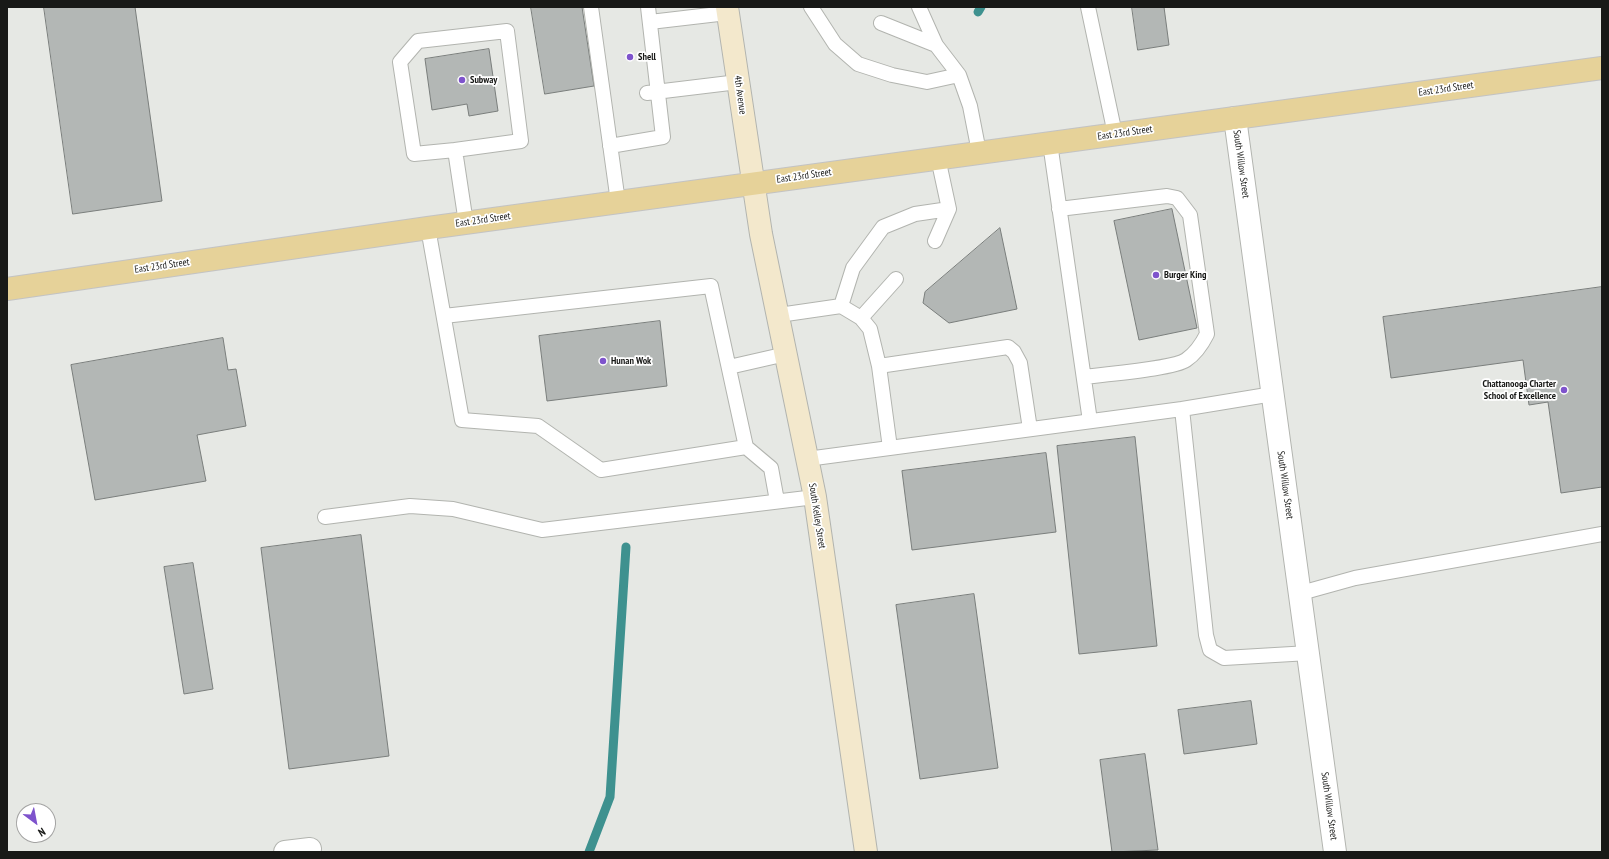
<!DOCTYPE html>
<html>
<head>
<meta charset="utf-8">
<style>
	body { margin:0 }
	#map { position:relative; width:1609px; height:859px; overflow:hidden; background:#e6e8e4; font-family:"PT Sans Narrow",sans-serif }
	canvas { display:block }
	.frame { position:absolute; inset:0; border:8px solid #181917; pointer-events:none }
	.north { position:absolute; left:16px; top:803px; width:40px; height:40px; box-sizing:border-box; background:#fff; border:1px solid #a3a3a2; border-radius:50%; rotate:148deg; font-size:11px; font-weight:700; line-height:16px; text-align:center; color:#181917 }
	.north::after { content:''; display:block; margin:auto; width:14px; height:18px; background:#7e53cc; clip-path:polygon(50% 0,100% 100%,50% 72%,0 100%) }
</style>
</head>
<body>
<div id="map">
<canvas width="1609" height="859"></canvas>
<div class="frame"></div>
<div class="north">N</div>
</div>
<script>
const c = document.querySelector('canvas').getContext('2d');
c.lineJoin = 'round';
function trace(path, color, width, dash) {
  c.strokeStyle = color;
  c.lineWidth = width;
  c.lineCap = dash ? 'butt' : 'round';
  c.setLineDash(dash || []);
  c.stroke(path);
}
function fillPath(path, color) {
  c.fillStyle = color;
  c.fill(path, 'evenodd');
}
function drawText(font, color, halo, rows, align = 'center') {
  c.font = font + ' "PT Sans Narrow",sans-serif';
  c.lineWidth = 3.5;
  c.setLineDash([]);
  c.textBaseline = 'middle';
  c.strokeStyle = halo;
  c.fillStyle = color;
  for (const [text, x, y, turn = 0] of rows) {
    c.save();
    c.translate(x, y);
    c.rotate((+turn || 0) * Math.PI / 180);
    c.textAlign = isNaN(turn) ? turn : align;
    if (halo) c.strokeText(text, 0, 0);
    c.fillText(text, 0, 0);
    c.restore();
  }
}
const stream = new Path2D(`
	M978,12L981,7
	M589,852L610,797L626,547`);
const building = new Path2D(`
	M44,7H135L162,201L73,214Z
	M531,7H582L594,86L545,94Z
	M1132,7H1164L1169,45L1138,50Z
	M489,49L498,111L469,116L467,104L432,110L425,59Z
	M1172,209L1197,328L1139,340L1114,221Z
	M1000,228L1017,309L949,323L923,303L925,292Z
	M1602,287V487L1561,493L1548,402L1529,405L1523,360L1391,378L1383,317Z
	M660,321L667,386L547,401L539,336Z
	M223,338L228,370L236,369L246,426L197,435L206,481L95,500L71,365Z
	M1135,437L1157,646L1079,654L1057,446Z
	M1046,453L1056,532L912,550L902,471Z
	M361,535L389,756L289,769L261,548Z
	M193,563L213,689L184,694L164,567Z
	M974,594L998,768L920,779L896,605Z
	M1251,701L1257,744L1184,754L1178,710Z
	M1145,754L1158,850L1112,852L1100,760Z`);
const lane = new Path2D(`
	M591,7L618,202
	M811,7L835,44L858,64L892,75L927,82L959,75
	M919,7L936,45L959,75L970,106L979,152
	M1088,7L1115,134
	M650,22L727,13
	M881,23L936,45
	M647,93L738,82
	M1050,143L1090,421
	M610,146L663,137L648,7
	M455,150L414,154L400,62L418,41L507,31L521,141L455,150L466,223
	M1059,209L1167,196L1177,198L1190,215L1207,334C1202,344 1195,354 1186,360C1173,369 1104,374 1085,377
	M428,228L462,420L538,426L601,470L746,447
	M935,241L949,209L938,158
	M841,306L853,268L883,227L915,214L949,209
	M779,315L841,306L861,318L870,329L879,366
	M444,316L711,286L746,447L771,468L777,501
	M861,318L896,279
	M729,367L786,354
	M1182,409L1273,394
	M890,448L879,366L1008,347L1014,352L1020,363L1030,429
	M807,459L1182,409L1206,635L1210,650L1224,658L1309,653
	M325,517L410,506L453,509L542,530L815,497
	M1301,593L1355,578L1602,534`);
const street = new Path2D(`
	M1235,118L1335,852
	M285,852L310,849`);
const secondary = new Path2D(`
	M727,7L761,234L815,497L866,852`);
const primary = new Path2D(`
	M7,289L428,228L1602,68`);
const markers = [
	[630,57,4,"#7e53cc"],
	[462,80,4,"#7e53cc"],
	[1156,275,4,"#7e53cc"],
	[603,361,4,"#7e53cc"],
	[1564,390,4,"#7e53cc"]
];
const poiNames = [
	["Shell",638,57],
	["Subway",470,80],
	["Burger King",1164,275],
	["Hunan Wok",611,361],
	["Chattanooga Charter",1556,384,"right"],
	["School of Excellence",1556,396,"right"]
];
const streetNames = [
	["East 23rd Street",1446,89,-8],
	["4th Avenue",740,95,82],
	["East 23rd Street",1125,133,-8],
	["South Willow Street",1241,164,82],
	["East 23rd Street",804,176,-8],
	["East 23rd Street",483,220,-8],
	["East 23rd Street",162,266,-8],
	["South Willow Street",1285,485,82],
	["South Kelley Street",817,516,81],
	["South Willow Street",1329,806,82]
];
trace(stream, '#3e918f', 9);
fillPath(building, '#b3b7b5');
trace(building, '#7a7e7c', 1);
trace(lane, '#b2b4af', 16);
trace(street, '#b2b4af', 24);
trace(secondary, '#b2b4af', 24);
trace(primary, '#c3c3c3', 24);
trace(lane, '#fff', 14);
trace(street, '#fff', 22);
trace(secondary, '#f3e8cc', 22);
trace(primary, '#e6d299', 22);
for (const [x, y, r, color] of markers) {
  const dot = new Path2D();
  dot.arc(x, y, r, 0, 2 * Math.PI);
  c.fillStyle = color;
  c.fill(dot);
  trace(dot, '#fff', 1.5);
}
drawText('bold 10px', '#181917', '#fff', poiNames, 'left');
drawText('10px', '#181917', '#fff', streetNames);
</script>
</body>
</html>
